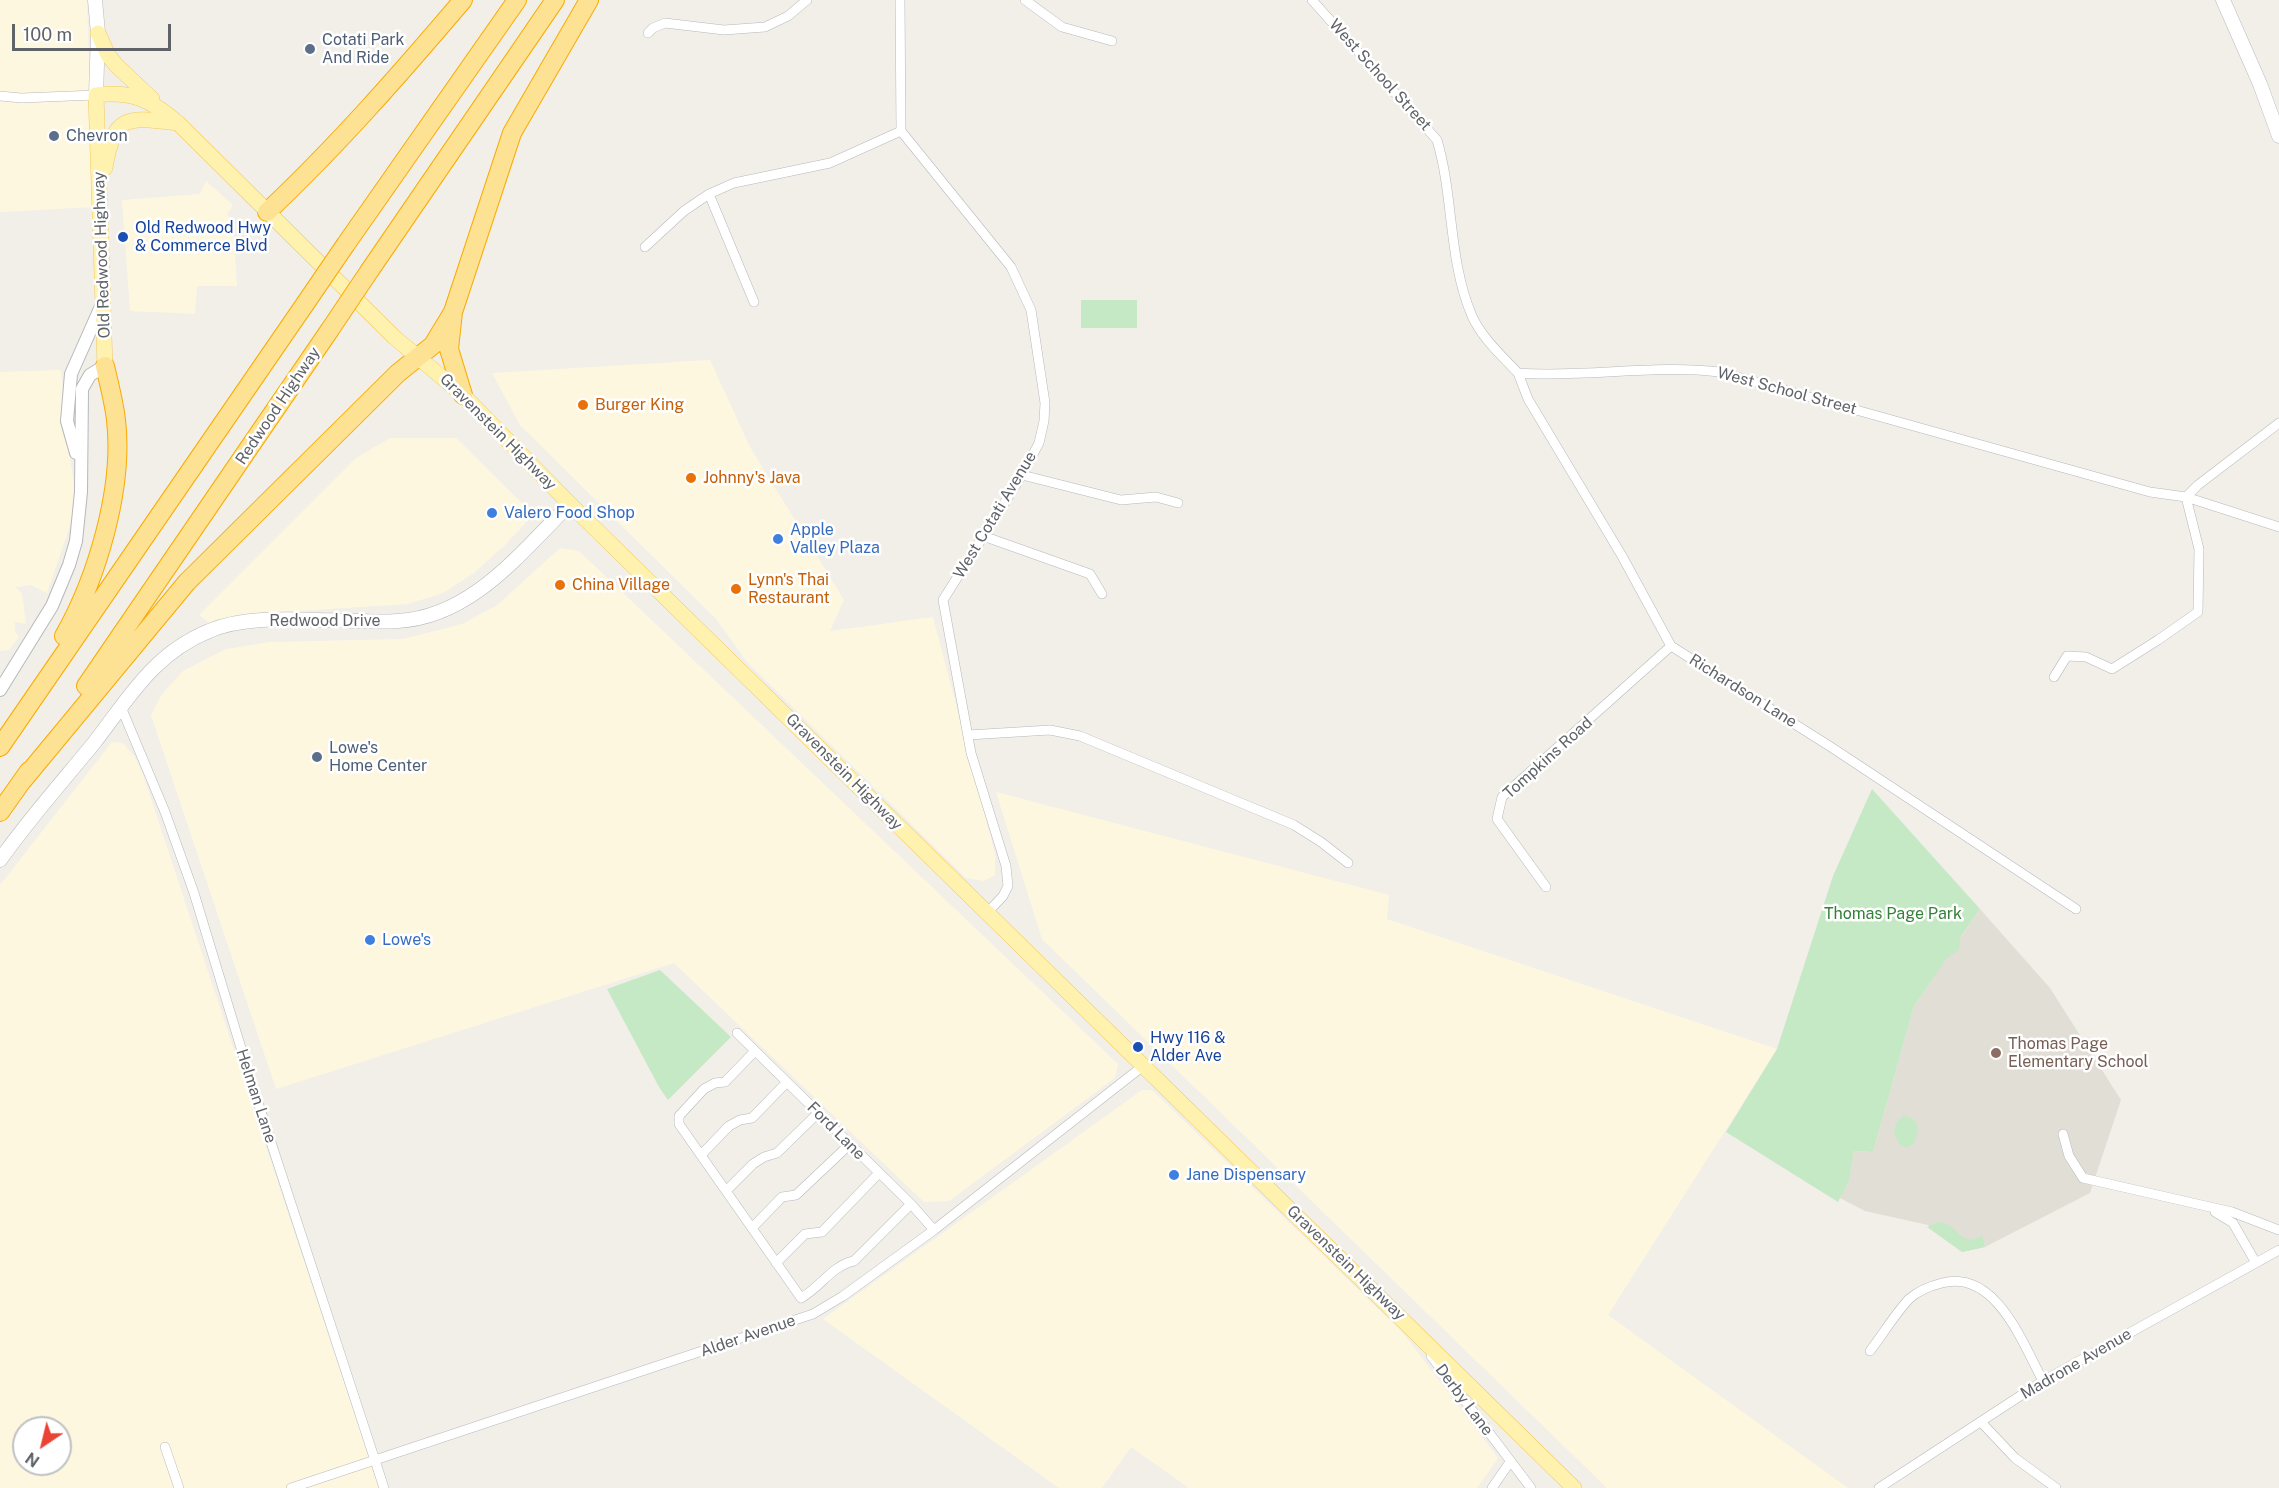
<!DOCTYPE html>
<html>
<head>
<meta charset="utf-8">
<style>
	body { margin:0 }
	#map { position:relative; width:2279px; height:1488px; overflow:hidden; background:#f1efe8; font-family:"Public Sans",sans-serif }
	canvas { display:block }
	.north { position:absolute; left:12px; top:1416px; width:60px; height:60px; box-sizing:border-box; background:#fff; border:2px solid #bfc1c3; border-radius:50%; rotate:215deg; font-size:16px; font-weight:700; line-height:24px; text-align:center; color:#5f6368 }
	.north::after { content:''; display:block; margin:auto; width:21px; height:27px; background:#ea4335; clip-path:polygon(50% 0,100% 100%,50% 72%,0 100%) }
	.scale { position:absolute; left:12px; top:24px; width:159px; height:27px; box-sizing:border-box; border:3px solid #5f6368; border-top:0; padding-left:8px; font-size:18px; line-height:21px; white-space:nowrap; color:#5f6368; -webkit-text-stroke:4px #fff; paint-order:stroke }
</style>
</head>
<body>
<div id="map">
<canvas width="2279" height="1488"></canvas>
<div class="north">N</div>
<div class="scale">100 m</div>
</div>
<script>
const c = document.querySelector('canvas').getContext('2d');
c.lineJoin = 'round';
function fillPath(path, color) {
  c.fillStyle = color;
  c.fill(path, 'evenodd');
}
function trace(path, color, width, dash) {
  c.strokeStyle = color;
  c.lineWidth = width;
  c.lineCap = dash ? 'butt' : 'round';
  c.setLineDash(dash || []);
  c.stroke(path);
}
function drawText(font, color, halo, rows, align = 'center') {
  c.font = font + ' "Public Sans",sans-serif';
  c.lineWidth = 5;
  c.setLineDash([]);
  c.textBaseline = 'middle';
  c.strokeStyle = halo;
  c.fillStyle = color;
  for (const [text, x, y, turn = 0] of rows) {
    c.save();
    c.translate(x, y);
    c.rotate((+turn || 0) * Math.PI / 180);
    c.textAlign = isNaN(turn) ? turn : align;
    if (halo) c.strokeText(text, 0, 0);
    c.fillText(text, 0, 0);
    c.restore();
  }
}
const commercial = new Path2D(`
	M0,0H87L94,207L0,212Z
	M206,181L233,205L227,214L233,220L237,286H197L195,314L130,311L122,200L200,194Z
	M710,360L750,447L844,600L830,631L933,617L995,854V875L984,881L966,878L747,662L716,619L520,425L492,373Z
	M61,370L65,426L74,484V514L47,593L31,585L15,587L22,593L26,624L15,622V632L19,637L9,650L0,651V372Z
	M390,438H456L530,511L531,517L506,544L474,573L443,593L408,604L250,614L210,623L199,615L356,458Z
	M560,548L579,551L1118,1064L1115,1078L949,1201L924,1202L674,963L276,1089L151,715L162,694L183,671L226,649L270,642L403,639L462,624L496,606Z
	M112,742L123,743L136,759L143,775L379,1488H0V885ZM24,1428H60V1464H24Z
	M996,792L1389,895L1387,919L1777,1049L1608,1315L1848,1488H1607L1042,939Z
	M1142,1090H1152L1403,1333L1498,1458L1477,1488H1189L1131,1447L1102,1488H1059L823,1319Z`);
const education = new Path2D(`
	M1980,909L2050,988L2121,1100L2090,1193L1985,1247L1962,1252L1928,1225L1865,1211L1840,1198L1849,1181L1854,1151L1873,1152L1914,1006Z`);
const green = new Path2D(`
	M1081,300H1137V328H1081Z
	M1872,789L1980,909L1960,938L1959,950L1947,958L1914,1006L1873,1152L1854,1151L1849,1181L1838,1202L1726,1132L1777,1049L1833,876Z
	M660,970L731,1037L668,1100L659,1087L607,989Z
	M1903,1116L1912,1118L1918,1126L1915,1142L1907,1148L1900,1145L1894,1133L1896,1123Z
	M1938,1222C1960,1224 1960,1250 1982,1235L1985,1247L1962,1252L1927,1227Z`);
const minor = new Path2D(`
	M900,0L901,131L1011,267L1031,310L1045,403L1044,421L1039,443L1022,475L943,600L971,753L1006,866L1008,886L1003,896L987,913
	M1025,0L1062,27L1112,41
	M1312,0L1437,140C1454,197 1448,260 1472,316C1482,338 1501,355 1518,373C1586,378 1653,364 1720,372L2150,492L2186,497L2279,527
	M648,33L653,28L665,23L724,30L765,27L788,16L807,0
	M0,96L21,98L96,95
	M709,194L754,302
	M645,247L684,211L709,194L734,183L830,163L901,131
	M1518,373L1528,399L1622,556L1671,646L1831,747L2076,909
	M1022,475L1121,500L1156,497L1178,503
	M2186,497L2198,485L2279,423
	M983,536L1090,574L1102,594
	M2054,677L2067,656L2086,657L2112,669L2158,640L2198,612L2199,549L2186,497
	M121,707L165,812L194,893L251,1081L384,1488
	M968,735L1050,730L1080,736L1294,825L1321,842L1348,863
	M1546,887L1497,819L1502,797L1671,646
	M737,1033L911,1204L934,1230
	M755,1051L725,1082L715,1083L704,1089L679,1116V1124L801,1298C821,1287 831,1266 854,1261L911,1204
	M2063,1134L2069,1156L2083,1178L2232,1212L2279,1230
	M701,1155L729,1126L740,1120L752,1118L787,1082
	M726,1191L753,1164L764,1157L777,1153L818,1113
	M2215,1212L2233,1223L2256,1263
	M752,1228L782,1197L796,1195L850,1144
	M776,1263L805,1234L822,1232L879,1173
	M1870,1351C1883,1334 1895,1314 1909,1299C1919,1290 1930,1286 1942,1283C1996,1269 2023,1344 2043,1381
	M1431,1356L1531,1488
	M1981,1422L2015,1458L2056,1488
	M165,1447L179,1488
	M291,1488L813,1314L843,1296L934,1230L1143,1066
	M1492,1488L1510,1462
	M1879,1488L2043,1381L2279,1250`);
const tertiary = new Path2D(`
	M76,453L67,421L71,374L103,302
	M0,690L52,606L69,565L76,541L81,492L82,389L90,375L105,366`);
const secondary = new Path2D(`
	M95,0L98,33L96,95
	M2223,0L2260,84L2279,136
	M0,860C29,819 62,782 94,743C129,698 153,654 209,631C241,617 286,619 321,620C346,620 373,623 398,621C472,617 521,552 570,504`);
const primary = new Path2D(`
	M98,33L108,55L116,65L152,99
	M105,168C114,113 128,117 178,123
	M105,366L96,95C132,91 150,99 178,123L394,337L463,395L570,504L1574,1488`);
const motorway = new Path2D(`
	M267,212C337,146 401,73 463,0
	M346,244L517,0
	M370,270L555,0
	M463,395L449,349L453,312L512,133L589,0
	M64,636C97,578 124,488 116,420C114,402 109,384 105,366
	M86,686L329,331
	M0,747L305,304
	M23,780L187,582L398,373L433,345L453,312
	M0,812L29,771`);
const motorwayBridge = new Path2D(`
	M305,304L346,244
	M329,331L370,270`);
const markers = [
	[310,49,6,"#5c6f8a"],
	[54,136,6,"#5c6f8a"],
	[123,237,6,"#1a4fb4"],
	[583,405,6,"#e8710a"],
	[691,478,6,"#e8710a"],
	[492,513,6,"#3f7fe0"],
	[778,539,6,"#3f7fe0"],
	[560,585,6,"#e8710a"],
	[736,589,6,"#e8710a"],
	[317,757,6,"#5c6f8a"],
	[370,940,6,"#3f7fe0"],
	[1138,1047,6,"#1a4fb4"],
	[1996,1053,6,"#8d6e63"],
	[1174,1175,6,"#3f7fe0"]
];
const serviceNames = [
	["Cotati Park",322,40],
	["And Ride",322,58],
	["Chevron",66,136],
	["Lowe's",329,748],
	["Home Center",329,766]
];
const streetNames = [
	["West School Street",1380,75,48],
	["Old Redwood Highway",102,255,-92],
	["West School Street",1787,391,15],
	["Redwood Highway",278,406,-56],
	["Gravenstein Highway",498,432,45],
	["West Cotati Avenue",995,515,-59],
	["Redwood Drive",325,621],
	["Richardson Lane",1743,691,32],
	["Tompkins Road",1548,758,-42],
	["Gravenstein Highway",844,772,45],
	["Helman Lane",256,1096,72],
	["Ford Lane",836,1131,45],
	["Gravenstein Highway",1346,1263,44],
	["Alder Avenue",748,1336,-19],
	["Madrone Avenue",2076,1364,-30],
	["Derby Lane",1464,1400,53]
];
const transitNames = [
	["Old Redwood Hwy",135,228],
	["& Commerce Blvd",135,246],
	["Hwy 116 &",1150,1038],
	["Alder Ave",1150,1056]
];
const foodNames = [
	["Burger King",595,405],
	["Johnny's Java",703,478],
	["Lynn's Thai",748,580],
	["Restaurant",748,598],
	["China Village",572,585]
];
const shopNames = [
	["Valero Food Shop",504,513],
	["Apple",790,530],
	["Valley Plaza",790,548],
	["Lowe's",382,940],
	["Jane Dispensary",1186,1175]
];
const parkNames = [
	["Thomas Page Park",1893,914]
];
const educationNames = [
	["Thomas Page",2008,1044],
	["Elementary School",2008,1062]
];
fillPath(commercial, '#fef7e0');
fillPath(education, '#e1ded6');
fillPath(green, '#c5e8c5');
trace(minor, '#b5b8bc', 10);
trace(tertiary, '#b5b8bc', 14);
trace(secondary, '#b6babf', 15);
trace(primary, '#f2c960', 16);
trace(motorway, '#f9ab00', 20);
trace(minor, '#fff', 9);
trace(tertiary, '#fff', 12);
trace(secondary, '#fff', 14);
trace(primary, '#fff2af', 15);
trace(motorway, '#fde293', 18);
trace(motorwayBridge, '#f9ab00', 20, []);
trace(motorwayBridge, '#fde293', 18);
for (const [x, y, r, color] of markers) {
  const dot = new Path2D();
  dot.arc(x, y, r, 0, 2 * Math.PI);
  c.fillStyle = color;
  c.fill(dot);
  trace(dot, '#fff', 2);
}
drawText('16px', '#4e5e75', '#fff', serviceNames, 'left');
drawText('16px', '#5f6368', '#fff', streetNames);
drawText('16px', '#164399', '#fff', transitNames, 'left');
drawText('16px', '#c56008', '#fff', foodNames, 'left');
drawText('16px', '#366cbe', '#fff', shopNames, 'left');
drawText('16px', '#348238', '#fff', parkNames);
drawText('16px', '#785e54', '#fff', educationNames, 'left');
</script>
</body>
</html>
